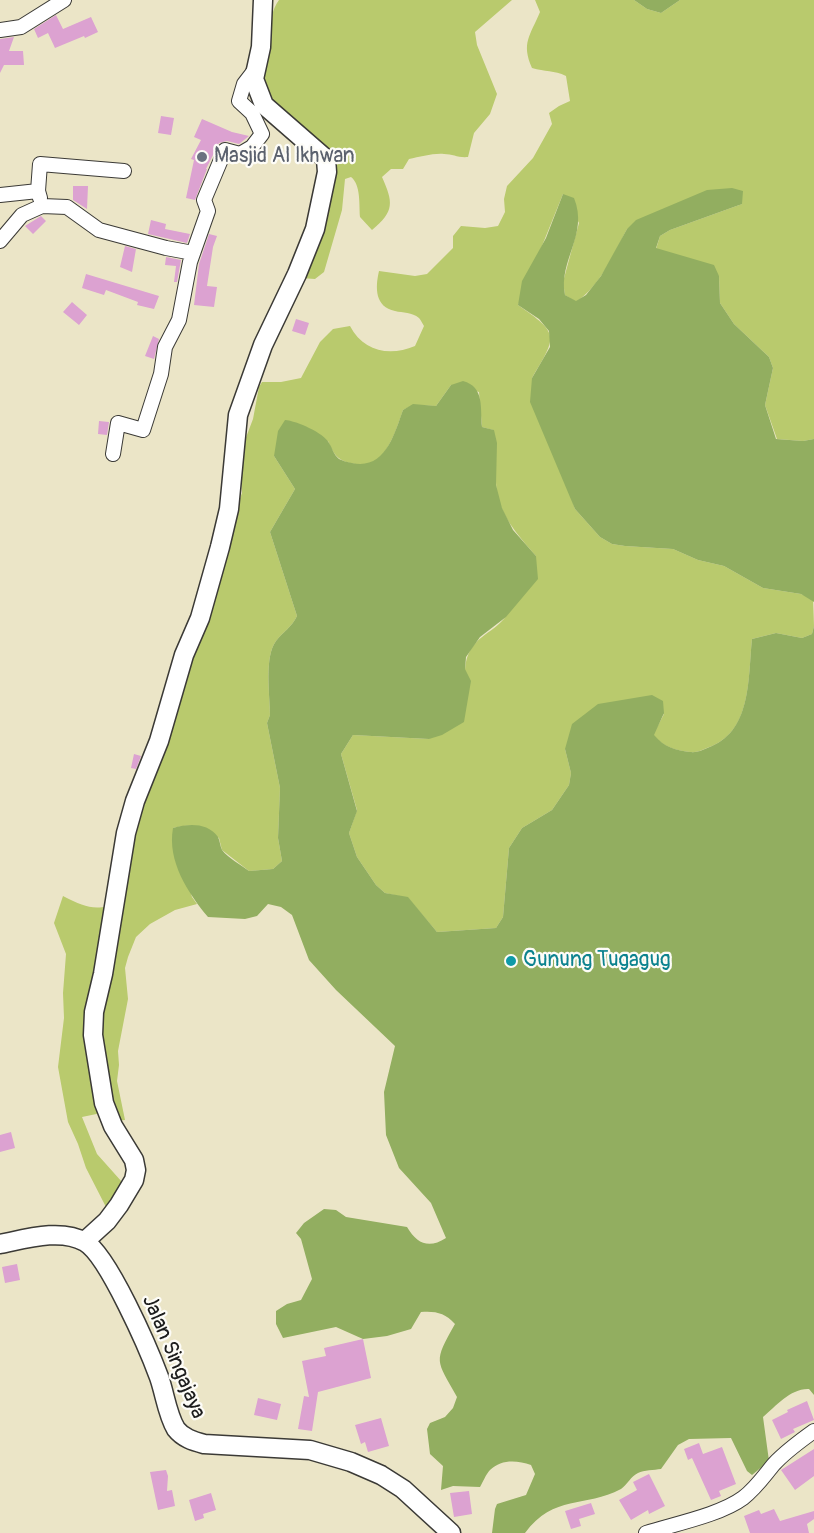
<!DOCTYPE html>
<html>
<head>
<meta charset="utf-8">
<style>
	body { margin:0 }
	canvas { display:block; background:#ebe5c7 }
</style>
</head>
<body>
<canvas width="814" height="1533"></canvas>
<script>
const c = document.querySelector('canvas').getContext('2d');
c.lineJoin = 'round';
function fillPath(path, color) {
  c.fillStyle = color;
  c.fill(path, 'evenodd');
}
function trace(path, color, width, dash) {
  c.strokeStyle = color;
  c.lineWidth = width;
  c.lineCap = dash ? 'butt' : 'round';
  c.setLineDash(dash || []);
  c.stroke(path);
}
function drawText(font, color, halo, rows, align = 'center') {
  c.font = font + ' Pangolin,sans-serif';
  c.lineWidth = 4.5;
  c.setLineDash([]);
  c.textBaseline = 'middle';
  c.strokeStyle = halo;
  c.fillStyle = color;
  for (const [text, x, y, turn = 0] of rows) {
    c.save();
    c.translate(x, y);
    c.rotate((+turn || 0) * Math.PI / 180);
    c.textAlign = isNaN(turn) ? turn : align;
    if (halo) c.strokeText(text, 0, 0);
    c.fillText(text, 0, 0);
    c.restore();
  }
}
const green = new Path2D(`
	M279,0H512L475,32L477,45L497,94L490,114L474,133L468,157C458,158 453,154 444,154C433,153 420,157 409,159L403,169H391L382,177C393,202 395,211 372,230L360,217C359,204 361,185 351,177L345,179L342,210L324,272L315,279L301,278L331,164L272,101C270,97 267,93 266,88C263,67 266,17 279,0Z
	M535,0H634L647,9L661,13L680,0H814V439L803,441L777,439L765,405L773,368L769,357L734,324L720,303L719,276L656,249L660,236L670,230L742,204L627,229C613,255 601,285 576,302L565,295L563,282L579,223L563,194L518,305C560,334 557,336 532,378L575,509L600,537L612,544L625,546L673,549L698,560L724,566L763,588L801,594L813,599L814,626L812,634L802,638L776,633L752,639C748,677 752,729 712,746C704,749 698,753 690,752C674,750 664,747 653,735L664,714L565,749L571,773L569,785L552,810L522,828L509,848L503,917L496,928L437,932L408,898L385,893L376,885L357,857L349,833L357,810L341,754L353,735L429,739L465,669C468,636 492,636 507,615C519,597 526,575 536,556C518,535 496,512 496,482C495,464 498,448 493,430L482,427L479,392L451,385L436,406L413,405L403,410C397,427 387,463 364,466C360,466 354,463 350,463C337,460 333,453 328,441L274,456L295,489L270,532L297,616C292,627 283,632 276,641C264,657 270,695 270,715L267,723L280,788L278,838L282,861L273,869L249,871L222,850L219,838C201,827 195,822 173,828L192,897L197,904L175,910L150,924L136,937L128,957L125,968L128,999L118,1051L119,1065L117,1081L125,1120L116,1121L111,1111L82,1117L97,1154L122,1182L117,1198L107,1209L86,1168L78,1144L68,1122L58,1067L64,1018L63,993L66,954L54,923L63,896C87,908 94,911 121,903L138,810L178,711L229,528L242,493L240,470L242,448L253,419L259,387L262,382H281L301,378L320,342L333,329L350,326C363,351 389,357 415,346L424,326C422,323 421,320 419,318C412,312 403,313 395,311C375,307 375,288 379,271L415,276L427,274L453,248V236L461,226L485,228L498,226L505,212L504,199L507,186L533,158L552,124L549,113L559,106L570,101L566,76C554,70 545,72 532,68C521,43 530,36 540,12Z`);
const forest = new Path2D(`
	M634,0H680L661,13L647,9Z
	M732,188L743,191L742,204L670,230L660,236L656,248L714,265L719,276L720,303L734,324L769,357L773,368L765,405L776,439L803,441L814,439V602L801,594L763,588L724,566L698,560L673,549L625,546L612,544L600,537L575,509L530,402L532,378L550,347L549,331L539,319L518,305L522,281L546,238L563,194L574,198C589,235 558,260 565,295L576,301L586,295L601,276L627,229L636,220L707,190Z
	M463,381C485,387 480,408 482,427L494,430L497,443L496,485L502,508L513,530L536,556L538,579L506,617L480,637L466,657L465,669L471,681L464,722L442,735L429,739L353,735L341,754L357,811L349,833L357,857L376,885L385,893L408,897L437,932L496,928L503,917L509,848L522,828L552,810L569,785L571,773L565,749L572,724L598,704L652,695L663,701L664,713L654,735C664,747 675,750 690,752C698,753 705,749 712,746C752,729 748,676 752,639L776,633L802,638L812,634L814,626V1395L809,1389C791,1388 776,1406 763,1417L769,1461L752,1475L747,1471L731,1438L689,1439L678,1445L661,1469C654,1470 644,1470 638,1473C631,1476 627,1485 621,1489C585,1508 554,1494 525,1533H492L495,1509L497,1504L526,1495L535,1474L531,1465C517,1460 501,1459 490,1470C486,1474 483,1482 480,1487L453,1486L441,1490L443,1466L430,1454L427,1429L430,1423L445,1417L453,1408L457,1397C436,1359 433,1363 455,1324C445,1313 436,1311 421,1312L411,1329L387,1336L363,1339L336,1327L283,1338L276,1324V1311L287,1304L301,1300L312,1279L301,1239L296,1233L304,1223L324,1209L336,1210L346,1217L407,1227C417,1244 429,1249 446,1238L431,1203L399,1168L386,1135L384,1092L395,1046L336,990L309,960L292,915L281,907L268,904L257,916L245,919L208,917C188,893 167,861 173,828C188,824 207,822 218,837C220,841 220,846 222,850C228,858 241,865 249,871L273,869L282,861L278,838L280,788L267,723L270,715C270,695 264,657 276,641C283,632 292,627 297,616L270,532L295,489L274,456L278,431L285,420C297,421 324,433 329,443C333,449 333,454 339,459C343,461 347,462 352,463C385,470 394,435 403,410L413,404L436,406L451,385Z`);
const building = new Path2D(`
	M56,15L63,29L91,17L98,32L85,38L84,36L55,48L48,33L38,38L34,29Z
	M14,37L9,51H23L24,65H4L0,73V39Z
	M161,116L174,118L171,135L158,133Z
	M202,119L232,132L249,136L239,144L227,141L219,143L206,169H207L195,200L186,198L194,160L191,159L201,140L194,137Z
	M73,186H88L87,209L73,200Z
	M41,216L46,221L33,234L25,226Z
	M151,220L166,224L165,229L190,234L187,243L148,234Z
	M209,234L217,236L213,247L207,286L217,287L214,307L194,305L199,264Z
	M125,246L136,249L132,272L120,267Z
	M166,257L181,260L177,282H174L176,266L165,265Z
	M86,274L159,296L154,309L137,305L138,302L106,290L104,295L82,288Z
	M72,302L87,315L79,325L63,312Z
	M296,319L309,323L305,335L292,331Z
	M153,336L159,339L154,359L145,356Z
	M99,421L109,422L107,435L98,434Z
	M134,754L141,756L136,769L131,768Z
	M11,1132L15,1148L0,1152V1135Z
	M17,1264L20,1280L5,1283L2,1267Z
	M363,1339L371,1378L318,1392L312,1431L298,1429L304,1396L309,1397L302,1361L326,1356L324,1348Z
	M258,1398L281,1404L277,1420L254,1415Z
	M807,1401L814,1420L793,1429L795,1432L781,1439L772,1420L788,1412L787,1410Z
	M381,1418L389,1446L368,1452L365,1442L361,1444L355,1425Z
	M699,1443L703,1454L722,1447L736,1484L719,1491L721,1496L711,1500L692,1458L688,1460L684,1449Z
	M814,1449V1476L795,1490L781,1470Z
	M166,1470L168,1476L167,1491L172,1490L175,1506L158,1510L150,1472Z
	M649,1474L665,1506L649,1514L648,1510L631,1520L619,1500L637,1490L633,1482Z
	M469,1491L472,1514L454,1517L450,1493Z
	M211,1493L216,1510L203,1514L204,1518L195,1521L189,1500Z
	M591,1503L595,1514L579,1519L581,1526L571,1529L565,1511Z
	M774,1509L780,1521L814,1511V1519L807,1524L809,1533H750L744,1516L759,1510L761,1514Z`);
const street = new Path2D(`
	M0,30L21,27L64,0
	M38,191L40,164L124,171
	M0,195L38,191L40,198
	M0,241L22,215L42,206L67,207L99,230L166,248L193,253
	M113,454L118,423L143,430L161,374L165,347L179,320L190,262L208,211L204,200L225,150L240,154L252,147L262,134L252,113L239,101L244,84L254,71
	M646,1533C674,1524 720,1515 743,1498C756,1488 764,1476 774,1464C786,1451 800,1441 814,1431`);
const secondary = new Path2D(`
	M85,1241L107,1221L119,1205L134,1180L136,1170L134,1160L113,1126L104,1103L93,1035L94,1012L103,974L126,833L135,801L159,741L184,655L200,618L220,547L229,509L238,415L263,345L297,274L315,229L327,172L326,159L264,105L254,79L261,47L263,0
	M0,1244C25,1239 61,1228 85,1242C108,1255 149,1350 159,1377C165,1394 167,1414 176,1429C183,1438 193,1441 204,1444L310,1450L351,1462L381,1475L403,1489L451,1533`);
const markers = [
	[202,157,6,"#6b7280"],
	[511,961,6,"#0f9aa8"]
];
const worshipNames = [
	["Masjid Al Ikhwan",214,157]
];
const cultureNames = [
	["Gunung Tugagug",523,961]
];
const streetNames = [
	["Jalan Singajaya",173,1357,67]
];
fillPath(green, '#b9ca6d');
fillPath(forest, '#92ae60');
fillPath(building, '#dca2d1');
trace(street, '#3b3a36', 16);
trace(secondary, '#3b3a36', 21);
trace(street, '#fff', 14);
trace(secondary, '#fff', 18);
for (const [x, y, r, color] of markers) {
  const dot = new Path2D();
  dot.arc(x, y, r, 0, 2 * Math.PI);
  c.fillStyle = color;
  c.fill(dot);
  trace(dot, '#fdfcf7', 2);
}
drawText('21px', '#5b616d', '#fdfcf7', worshipNames, 'left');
drawText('21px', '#0d838f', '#fdfcf7', cultureNames, 'left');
drawText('21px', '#1c1c1c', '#fdfcf7', streetNames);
</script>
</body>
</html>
